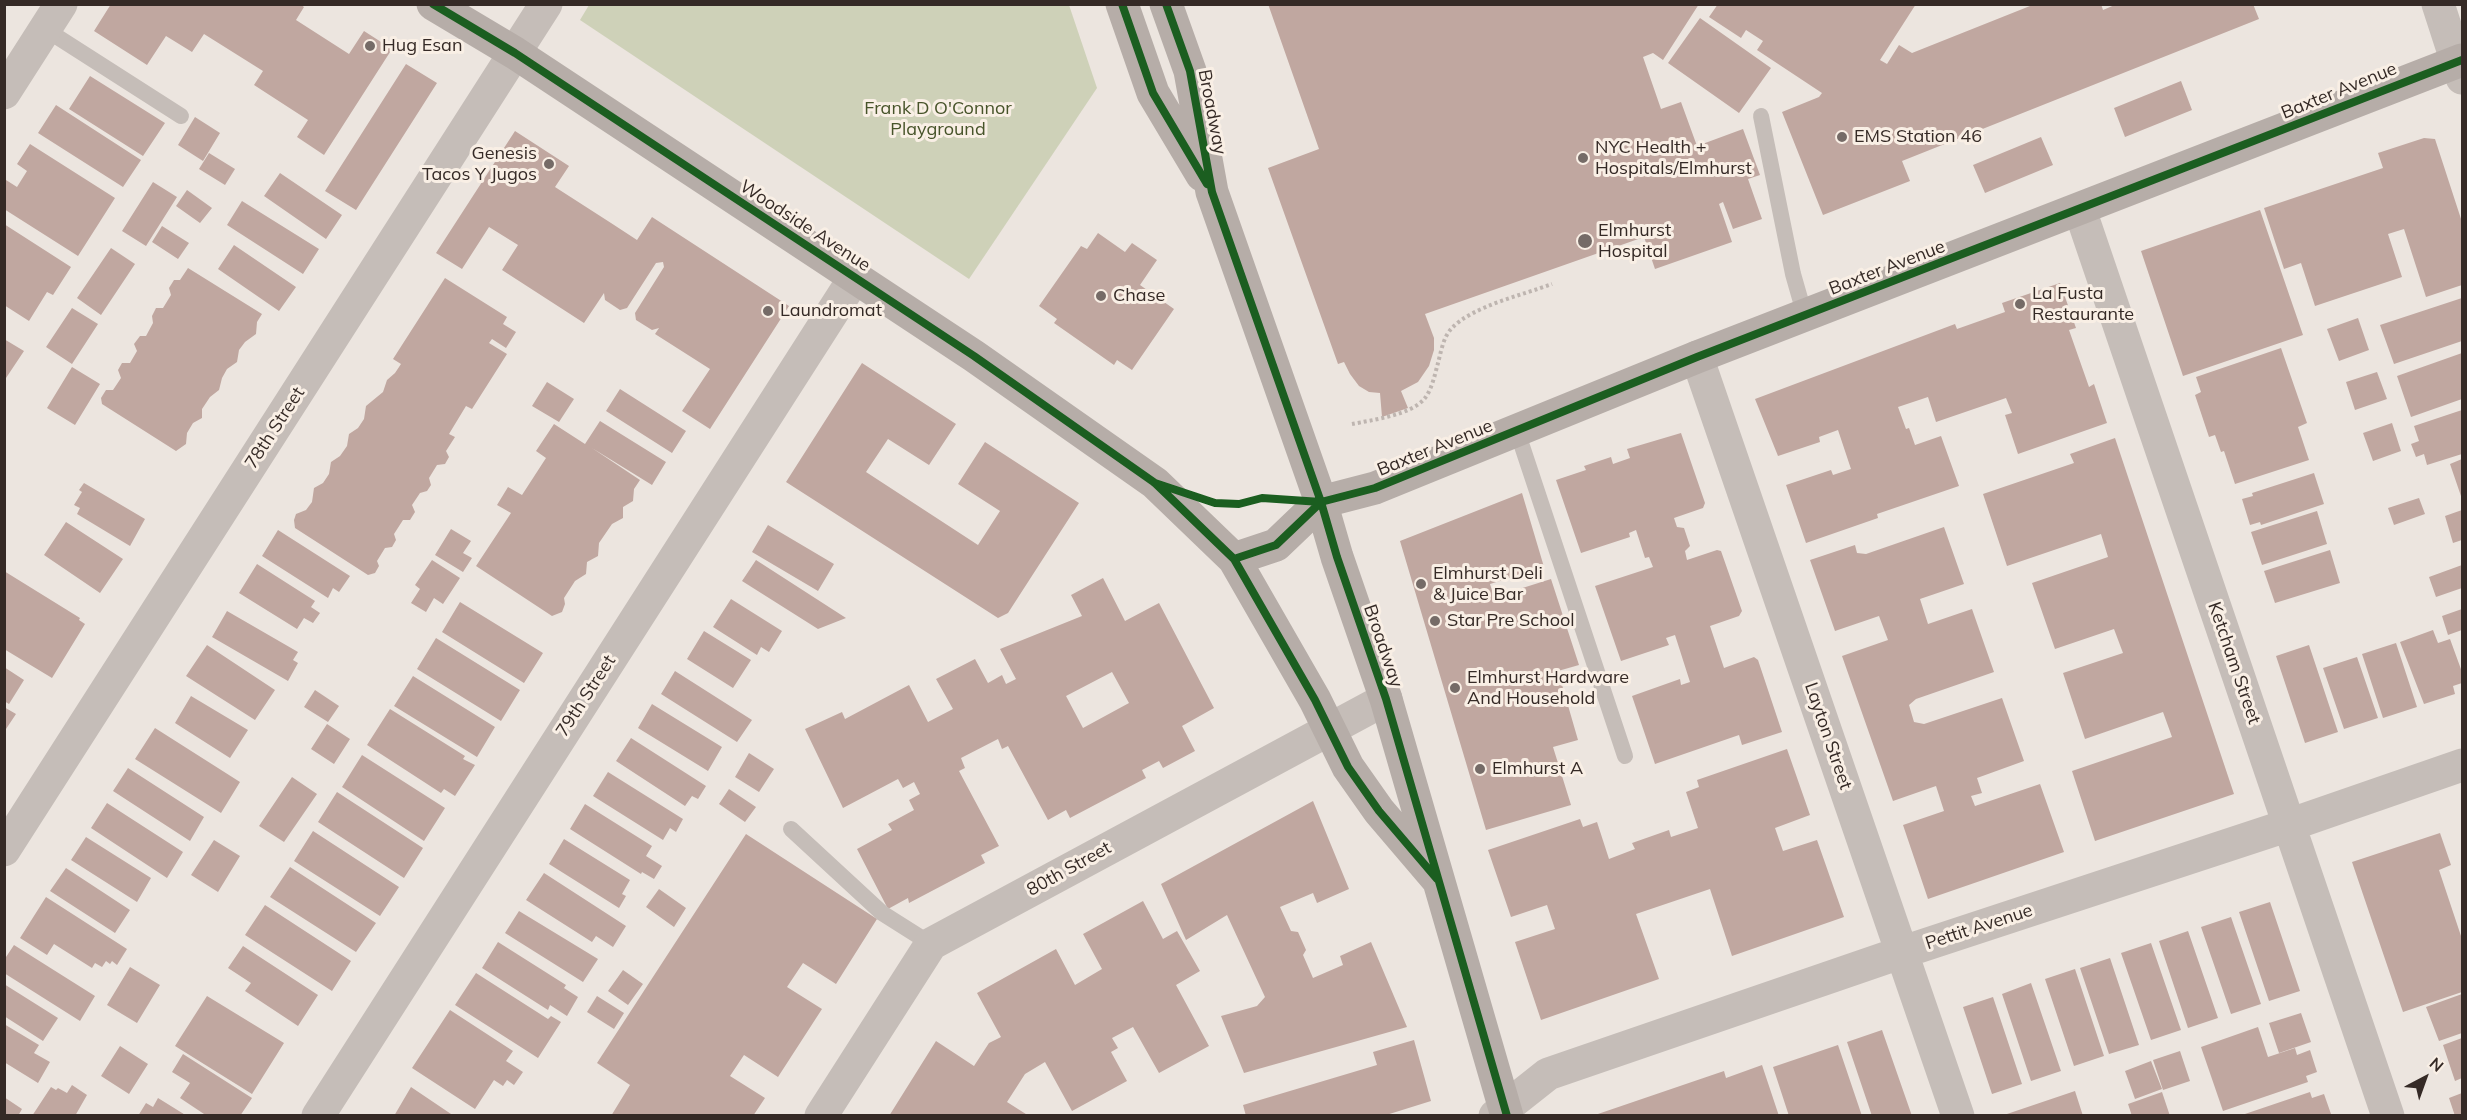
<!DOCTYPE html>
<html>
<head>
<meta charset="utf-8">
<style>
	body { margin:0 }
	#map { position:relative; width:2467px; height:1120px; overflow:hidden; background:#ece5df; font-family:Mulish,sans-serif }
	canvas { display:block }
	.frame { position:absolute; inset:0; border:6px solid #352a26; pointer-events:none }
	.north { position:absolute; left:2395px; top:1048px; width:60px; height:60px; -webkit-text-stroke:4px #f9efe5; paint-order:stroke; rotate:41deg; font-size:16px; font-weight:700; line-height:24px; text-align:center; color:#352a26 }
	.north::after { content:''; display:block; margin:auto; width:21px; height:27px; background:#352a26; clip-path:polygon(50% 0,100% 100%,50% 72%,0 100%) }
</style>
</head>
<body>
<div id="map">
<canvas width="2467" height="1120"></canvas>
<div class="frame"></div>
<div class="north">N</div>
</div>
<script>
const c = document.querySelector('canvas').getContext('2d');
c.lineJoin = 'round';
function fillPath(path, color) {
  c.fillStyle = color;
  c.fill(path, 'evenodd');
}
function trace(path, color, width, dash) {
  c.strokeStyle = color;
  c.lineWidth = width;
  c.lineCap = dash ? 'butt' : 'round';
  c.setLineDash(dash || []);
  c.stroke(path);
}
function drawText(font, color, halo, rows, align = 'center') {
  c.font = font + ' Mulish,sans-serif';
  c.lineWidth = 6;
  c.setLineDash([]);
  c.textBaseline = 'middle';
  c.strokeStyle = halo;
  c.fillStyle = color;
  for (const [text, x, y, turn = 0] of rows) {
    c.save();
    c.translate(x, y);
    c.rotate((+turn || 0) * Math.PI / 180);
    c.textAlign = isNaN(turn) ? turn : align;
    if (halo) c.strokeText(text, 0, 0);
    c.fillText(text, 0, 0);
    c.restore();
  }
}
const green = new Path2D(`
	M589,5H1069L1097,88L969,279L580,20Z`);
const building = new Path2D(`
	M111,4H300L304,7L296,20L349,54L364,31L392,49L324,155L297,137L308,120L254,85L263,71L204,34L192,52L166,36L147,65L94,31Z
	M1268,4H1699L1663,60L1653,53L1643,57L1661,109L1681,102L1697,146L1743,129L1760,175L1748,179L1762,219L1733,229L1723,202L1719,204L1732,242L1655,269L1644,237L1425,314L1434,338V350L1429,366L1418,382L1401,391L1408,408L1382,417L1380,393L1369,392L1359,386L1350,374L1344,362L1338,364L1268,168L1319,149Z
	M1718,4H1916L1880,60L1887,64L1899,45L1912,53L2035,4H2101L2103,10L2117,4H2253L2259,19L1902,161L1910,181L1823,215L1782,112L1819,97L1822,93L1757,50L1763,41L1746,30L1741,38L1709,17Z
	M1700,18L1771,68L1739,113L1668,63Z
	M406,64L437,83L356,210L325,191Z
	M90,76L165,123L143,156L69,109Z
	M2181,81L2192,110L2125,137L2114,108Z
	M56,105L141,160L123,187L38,133Z
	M195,117L220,133L203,161L178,145Z
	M515,131L569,166L555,187L611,223L637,240L652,217L789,306L710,429L682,411L710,369L655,334L659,328L652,330L636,320L635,313L664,267L663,262L656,263L627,308L620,310L605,300L604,293L584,323L502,270L518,245L489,227L462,269L436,253Z
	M2041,137L2053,165L1985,193L1973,165Z
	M2424,138L2435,139L2462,222V285L2426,297L2404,229L2388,234L2402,277L2315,306L2301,263L2284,269L2264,208L2383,168L2378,153Z
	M30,144L115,198L78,256L4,209V183L6,180L17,187L27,171L17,164Z
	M209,153L235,169L225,185L199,169Z
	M280,173L342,215L326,239L264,196Z
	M153,182L177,197L146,246L122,231Z
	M187,190L212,208L200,223L176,206Z
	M242,201L319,249L303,274L227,225Z
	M2260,210L2303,335L2183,376L2141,251Z
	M4,224L71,267L53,295L47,292L29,321L4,305Z
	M162,226L189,243L178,259L152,242Z
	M1098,233L1125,252L1132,243L1157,260L1140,285L1174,309L1132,370L1117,360L1114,365L1054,323L1057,319L1039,306L1081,246L1087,249Z
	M234,245L296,287L279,311L218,269Z
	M111,248L135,264L101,315L77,298Z
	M188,268L262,314L257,322L256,334L245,342L239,350L237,362L227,369L222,378L219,390L210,397L202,409V418L193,423L187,433L186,444L176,451L102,404L101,398L106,390H113L121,378L118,370L122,363H130L137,351L134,344L140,336H146L153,323L152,316L156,308H163L171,295L169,288L174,280H180Z
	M445,278L507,317L503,324L516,332L506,348L492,339L489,343L507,354L472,409L466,406L449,434L455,437L446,451L449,457L445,464L437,465L429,478L431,485L427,491L420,493L412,505L415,512L410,520H403L394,534L396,540L392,547L385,548L377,561L379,566L375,573L368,575L295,528L294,520L296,514L306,510L312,502L314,488L323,483L329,474L331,462L340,456L347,446L349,434L358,428L364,419L366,406L383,392L387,380L395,373L401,364L393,359Z
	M2060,283L2076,328L2069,330L2089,387L2094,384L2107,423L2018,454L2005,415L2012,413L2006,398L1936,422L1928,397L1898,407L1906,429L1909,428L1915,445L1941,436L1959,486L1877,514L1878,518L1806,543L1786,485L1831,470L1833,475L1851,469L1838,430L1819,437L1820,442L1778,456L1755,399L1955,324L1957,329L2005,312L2002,303Z
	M2462,298V341L2394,364L2380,325Z
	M72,308L98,324L72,364L46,347Z
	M2358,318L2369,350L2339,361L2327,329Z
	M4,339L24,351L4,381Z
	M2281,348L2307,423L2298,427L2309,460L2235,484L2224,451L2221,452L2215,435L2209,437L2195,395L2201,392L2196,377Z
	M2462,353V399L2411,417L2397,376Z
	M862,363L956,424L929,465L888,439L866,472L978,545L1000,511L958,484L985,442L1079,503L1008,613L998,618L786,482Z
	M72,367L100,384L75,425L47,408Z
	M2377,372L2387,399L2355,410L2346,382Z
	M547,382L574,399L559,422L532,406Z
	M620,389L686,431L672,453L606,411Z
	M2462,410V454L2427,465L2424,454L2416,457L2411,444L2419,441L2414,426Z
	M600,421L666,462L652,485L592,448L640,480L634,489L633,501L623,507V518L612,524L599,543L598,556L587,562L586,574L575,581L564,598L565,604L562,612L552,616L476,566L511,513L497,505L508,487L522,495L546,458L536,451L554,424L585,444Z
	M2392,423L2401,451L2373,461L2363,433Z
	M1681,433L1705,503L1703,508L1674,518L1677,527L1684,528L1690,546L1685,551L1687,560L1717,550L1721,551L1742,611L1739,616L1710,626L1724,668L1754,657L1758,660L1782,732L1742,745L1739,735L1655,764L1632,696L1680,679L1681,685L1690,682L1675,635L1666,638L1669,645L1621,661L1595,586L1653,567L1649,557L1645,558L1636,530L1629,533L1630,537L1581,553L1556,480L1586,470L1584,466L1611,457L1613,464L1630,458L1627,449Z
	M2115,438L2234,794L2095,841L2072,771L2172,737L2163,712L2085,739L2063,673L2123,653L2114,629L2055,649L2032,583L2108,557L2101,534L2007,566L1983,494L2074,463L2070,454Z
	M2462,459V499L2450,464Z
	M2314,473L2324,504L2261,525L2260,522L2250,525L2242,499L2253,496L2252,493Z
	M84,483L145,519L130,546L77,514L80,508L74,505L82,492L79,490Z
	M1522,493L1544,567L1490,584L1494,597L1551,579L1579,665L1558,671L1578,740L1553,747L1571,805L1486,830L1400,541Z
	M2419,498L2425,514L2394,525L2388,508Z
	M2462,510V540L2453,543L2445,516Z
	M2317,511L2327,544L2262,565L2251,532Z
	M66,522L123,559L100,593L44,555Z
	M768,525L834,564L818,591L752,552Z
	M1944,527L1964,584L1920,599L1928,624L1972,609L1994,672L1916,699L1909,705L1914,722L1924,724L2002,698L2024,761L1977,778L1982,793L1971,796L1975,806L2040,784L2064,852L1928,899L1903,825L1944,811L1936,786L1893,801L1842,656L1888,640L1879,616L1835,631L1810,560L1855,545L1857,553L1866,554Z
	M451,529L471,541L463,553L472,558L463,572L435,555Z
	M278,530L350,576L339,592L333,588L328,598L262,556Z
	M2330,550L2340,583L2275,603L2264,571Z
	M432,560L460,578L443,604L434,598L426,612L411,603L420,589L415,585Z
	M756,560L846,618L818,629L742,581Z
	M257,564L315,601L311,607L320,613L313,623L304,618L297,629L239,593Z
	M2462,565V588L2436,597L2429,577Z
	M4,571L80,618L79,620L85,624L52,678L4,649Z
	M1103,578L1125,621L1159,603L1214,708L1182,726L1195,751L1163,768L1159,761L1142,770L1146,778L1070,818L1066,810L1048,820L1008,746L1002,749L998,739L961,758L965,768L959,771L999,846L981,855L985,863L909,903L908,898L888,909L857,849L892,830L888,824L914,810L909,800L920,794L914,782L903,788L898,779L843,808L805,729L842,712L845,719L909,685L928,722L953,709L936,679L975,659L988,683L1002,675L1006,684L1016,679L1000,649L1082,616L1071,595ZM1112,672L1129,703L1083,728L1066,696Z
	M731,599L782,631L769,652L761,647L757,655L713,627Z
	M460,602L543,653L524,683L442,632Z
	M2462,609V630L2448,635L2442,616Z
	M227,611L298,652L293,660L298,663L288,681L212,637Z
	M2433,630L2438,643L2450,639L2462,672V683L2453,686L2455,694L2424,704L2400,642Z
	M704,631L751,660L733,688L687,659Z
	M436,638L520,690L501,721L417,669Z
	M2396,643L2417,707L2383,718L2362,654Z
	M207,645L275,690L255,720L186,676Z
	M2309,645L2338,732L2305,743L2276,656Z
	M2357,657L2378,718L2344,729L2323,668Z
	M4,667L24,680L9,704L4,701Z
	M675,671L752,720L737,742L661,694Z
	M413,676L495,727L477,757L394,706Z
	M315,690L339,706L328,722L304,707Z
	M191,696L248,730L230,758L175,723Z
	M652,704L722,747L708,771L638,728Z
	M4,707L16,714L4,732Z
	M390,709L465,756L463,759L475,765L455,796L444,789L441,793L367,745Z
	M327,724L350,739L334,764L311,749Z
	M155,728L240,782L221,813L135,759Z
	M631,738L706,786L698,799L692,796L685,806L616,761Z
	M1787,749L1810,815L1775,828L1783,851L1817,840L1844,917L1732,956L1710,889L1636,914L1659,979L1541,1020L1515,942L1555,929L1547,905L1511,917L1488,850L1580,819L1583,827L1597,822L1609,859L1635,849L1632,843L1669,830L1671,837L1698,828L1686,792L1699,787L1697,780Z
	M749,753L774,769L759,792L735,777Z
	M362,755L445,808L424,841L342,787Z
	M128,768L204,817L190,841L113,791Z
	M608,772L683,819L676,832L670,828L663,840L593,796Z
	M292,777L317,794L284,842L259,826Z
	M729,789L756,807L745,822L719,804Z
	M337,792L423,848L404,878L318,822Z
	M1313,801L1349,889L1317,903L1313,893L1280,907L1291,931L1298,932L1306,950L1303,955L1313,978L1343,965L1340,956L1371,942L1407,1027L1244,1073L1221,1016L1257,1006L1265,997L1227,915L1186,940L1161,884Z
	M107,803L183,852L167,878L91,828Z
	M585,804L652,846L646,856L662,866L654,879L642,872L641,874L570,829Z
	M313,831L399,887L380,916L294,861Z
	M2440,833L2451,865L2439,870L2462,939V992L2403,1012L2352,862Z
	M746,834L877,919L836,984L803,963L787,987L822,1009L778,1077L744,1055L730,1076L765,1098L753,1116H611L630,1085L597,1063Z
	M86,837L151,878L137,902L71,860Z
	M564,839L630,880L622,894L626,896L619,908L549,864Z
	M214,840L240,856L218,892L191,875Z
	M290,867L376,923L356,952L270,897Z
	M66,868L130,910L115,933L50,891Z
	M544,873L626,926L613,947L596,936L592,942L526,900Z
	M659,889L686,908L674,927L646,907Z
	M46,897L127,949L117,965L112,961L110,964L106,961L102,967L95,963L92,968L54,944L47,955L20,938Z
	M1143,901L1163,939L1177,931L1200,971L1176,985L1209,1046L1159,1073L1133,1027L1112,1038L1118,1048L1111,1052L1127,1081L1072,1111L1045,1062L1025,1074L1007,1102L1029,1116H889L936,1041L974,1066L989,1043L1001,1037L977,993L1056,949L1075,985L1102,969L1083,934Z
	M2270,902L2300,991L2269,1001L2239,912Z
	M265,905L351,961L332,991L245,935Z
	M519,911L598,959L583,982L505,933Z
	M2231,917L2261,1004L2231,1014L2201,927Z
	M2188,931L2218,1018L2188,1028L2159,941Z
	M498,942L566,985L564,988L578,997L567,1016L550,1005L548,1010L482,968Z
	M2151,943L2181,1030L2151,1040L2121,953Z
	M14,945L95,996L80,1021L4,973V960Z
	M243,946L318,995L298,1026L245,991L251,983L228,968Z
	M2110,958L2139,1045L2109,1054L2080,968Z
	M130,967L160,985L137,1023L107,1005Z
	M2075,969L2104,1056L2074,1066L2045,979Z
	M623,970L643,984L628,1005L608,991Z
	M476,973L548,1019L551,1016L561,1022L538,1058L455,1005Z
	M2031,983L2061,1071L2031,1081L2002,994Z
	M4,984L58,1018L43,1041L4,1016Z
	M2462,994V1033L2439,1041L2426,1007Z
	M207,996L284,1043L252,1094L175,1046Z
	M597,996L624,1013L614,1029L587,1012Z
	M1993,997L2022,1084L1992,1094L1963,1007Z
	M450,1010L513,1051L506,1061L523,1072L514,1085L507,1080L503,1086L494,1080L475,1109L412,1068Z
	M2301,1013L2311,1042L2279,1053L2269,1023Z
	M4,1024L39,1045L34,1053L50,1062L38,1083L4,1062Z
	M2258,1027L2268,1057L2295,1048L2297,1055L2310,1050L2317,1072L2306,1076L2308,1082L2223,1111L2201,1047Z
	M1882,1030L1912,1116H1872L1847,1042Z
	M2462,1038V1078L2455,1081L2443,1045Z
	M1414,1040L1431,1101L1383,1116H1246L1243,1105L1377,1065L1373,1052Z
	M1838,1045L1862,1116H1789L1773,1067Z
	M120,1046L148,1064L129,1094L101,1076Z
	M2180,1051L2190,1081L2163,1090L2153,1060Z
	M183,1054L252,1098L240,1116H207L180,1098L190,1083L172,1072Z
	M2151,1061L2162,1089L2135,1099L2125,1071Z
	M1762,1065L1779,1116H1592L1724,1071L1726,1078Z
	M72,1085L87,1095L75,1116H32L51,1087L56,1090L58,1088L67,1093Z
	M411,1087L454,1116H394Z
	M2075,1091L2083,1116H2004V1115Z
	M2162,1092L2170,1116H2132L2128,1104Z
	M2310,1092L2312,1098L2324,1094L2331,1114L2239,1116Z
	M2462,1093V1116H2455L2449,1098Z
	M4,1097L22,1109L18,1116H4Z
	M158,1098L187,1116H138L146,1103L153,1107Z`);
const path = new Path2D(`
	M1352,424C1372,420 1412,415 1425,398C1432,389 1435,374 1438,363C1441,352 1443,338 1451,329C1472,306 1523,295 1552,284`);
const lane = new Path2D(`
	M45,29L181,116
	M1761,116L1793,274L1805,316
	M1517,431L1625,756
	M791,829L882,913L931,944`);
const street = new Path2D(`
	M2438,4L2462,78
	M4,93L61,4
	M2080,210L2388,1116
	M1697,357L1958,1116
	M4,850L546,4
	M318,1116L855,277
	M821,1116L931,944L1386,699
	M1495,1116L1548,1074L1903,952L2289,825L2462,765`);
const secondary = new Path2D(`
	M433,4L515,53L974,356L1155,483L1234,559L1315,700L1348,767L1379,811L1437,879
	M1122,4L1153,93L1202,175
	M1166,4L1190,71L1212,192L1321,502L1337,557L1386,699L1507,1116
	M1234,559L1276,545L1321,502L1375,488L1697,357L2462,60`);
const cycleway = new Path2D(`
	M433,4L515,53L974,356L1155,483L1234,559L1315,700L1348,767L1379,811L1437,879
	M1122,4L1153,93L1207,184
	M1166,4L1190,71L1212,192L1321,502L1337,557L1386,699L1507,1116
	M1155,483L1215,503L1239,504L1262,498L1321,502L1375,488L1697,357L2462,60
	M1234,559L1276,545L1321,502`);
const markers = [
	[370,46,6,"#756b67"],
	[1842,137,6,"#756b67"],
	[1583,158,6,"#756b67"],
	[549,164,6,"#756b67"],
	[1585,241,8,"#756b67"],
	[1101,296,6,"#756b67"],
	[2020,304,6,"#756b67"],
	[768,311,6,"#756b67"],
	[1421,584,6,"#756b67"],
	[1435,621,6,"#756b67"],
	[1455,688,6,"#756b67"],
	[1480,769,6,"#756b67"]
];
const poiNames = [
	["Hug Esan",382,46],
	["EMS Station 46",1854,137],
	["NYC Health +",1595,148],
	["Hospitals/Elmhurst",1595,169],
	["Genesis",537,154,"right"],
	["Tacos Y Jugos",537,175,"right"],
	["Elmhurst",1598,231],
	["Hospital",1598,252],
	["La Fusta",2032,294],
	["Restaurante",2032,315],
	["Chase",1113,296],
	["Laundromat",780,311],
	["Elmhurst Deli",1433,574],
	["& Juice Bar",1433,595],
	["Star Pre School",1447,621],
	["Elmhurst Hardware",1467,678],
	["And Household",1467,699],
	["Elmhurst A",1492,769]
];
const streetNames = [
	["Baxter Avenue",2339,91,-22],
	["Broadway",1212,112,79],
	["Woodside Avenue",805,226,33],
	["Baxter Avenue",1887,268,-21],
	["78th Street",275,428,-57],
	["Baxter Avenue",1435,448,-22],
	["Broadway",1383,646,71],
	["Ketcham Street",2234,663,71],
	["79th Street",586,696,-57],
	["Layton Street",1828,736,71],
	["80th Street",1069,869,-29],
	["Pettit Avenue",1979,927,-18]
];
const parkNames = [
	["Frank D O'Connor",938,109],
	["Playground",938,130]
];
fillPath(green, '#ced1b8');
fillPath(building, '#c0a7a0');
trace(path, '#beb5b0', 4, [3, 3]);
trace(lane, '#c5bdb8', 16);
trace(street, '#c5bdb8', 33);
trace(secondary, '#b6ada8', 33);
trace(cycleway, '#1b5e20', 8);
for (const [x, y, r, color] of markers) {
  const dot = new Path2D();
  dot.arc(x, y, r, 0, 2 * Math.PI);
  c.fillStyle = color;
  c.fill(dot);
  trace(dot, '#f9efe5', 2);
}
drawText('18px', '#352a26', '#f9efe5', poiNames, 'left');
drawText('18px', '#352a26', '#f9efe5', streetNames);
drawText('18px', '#47542a', '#f9efe5', parkNames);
</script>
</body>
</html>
